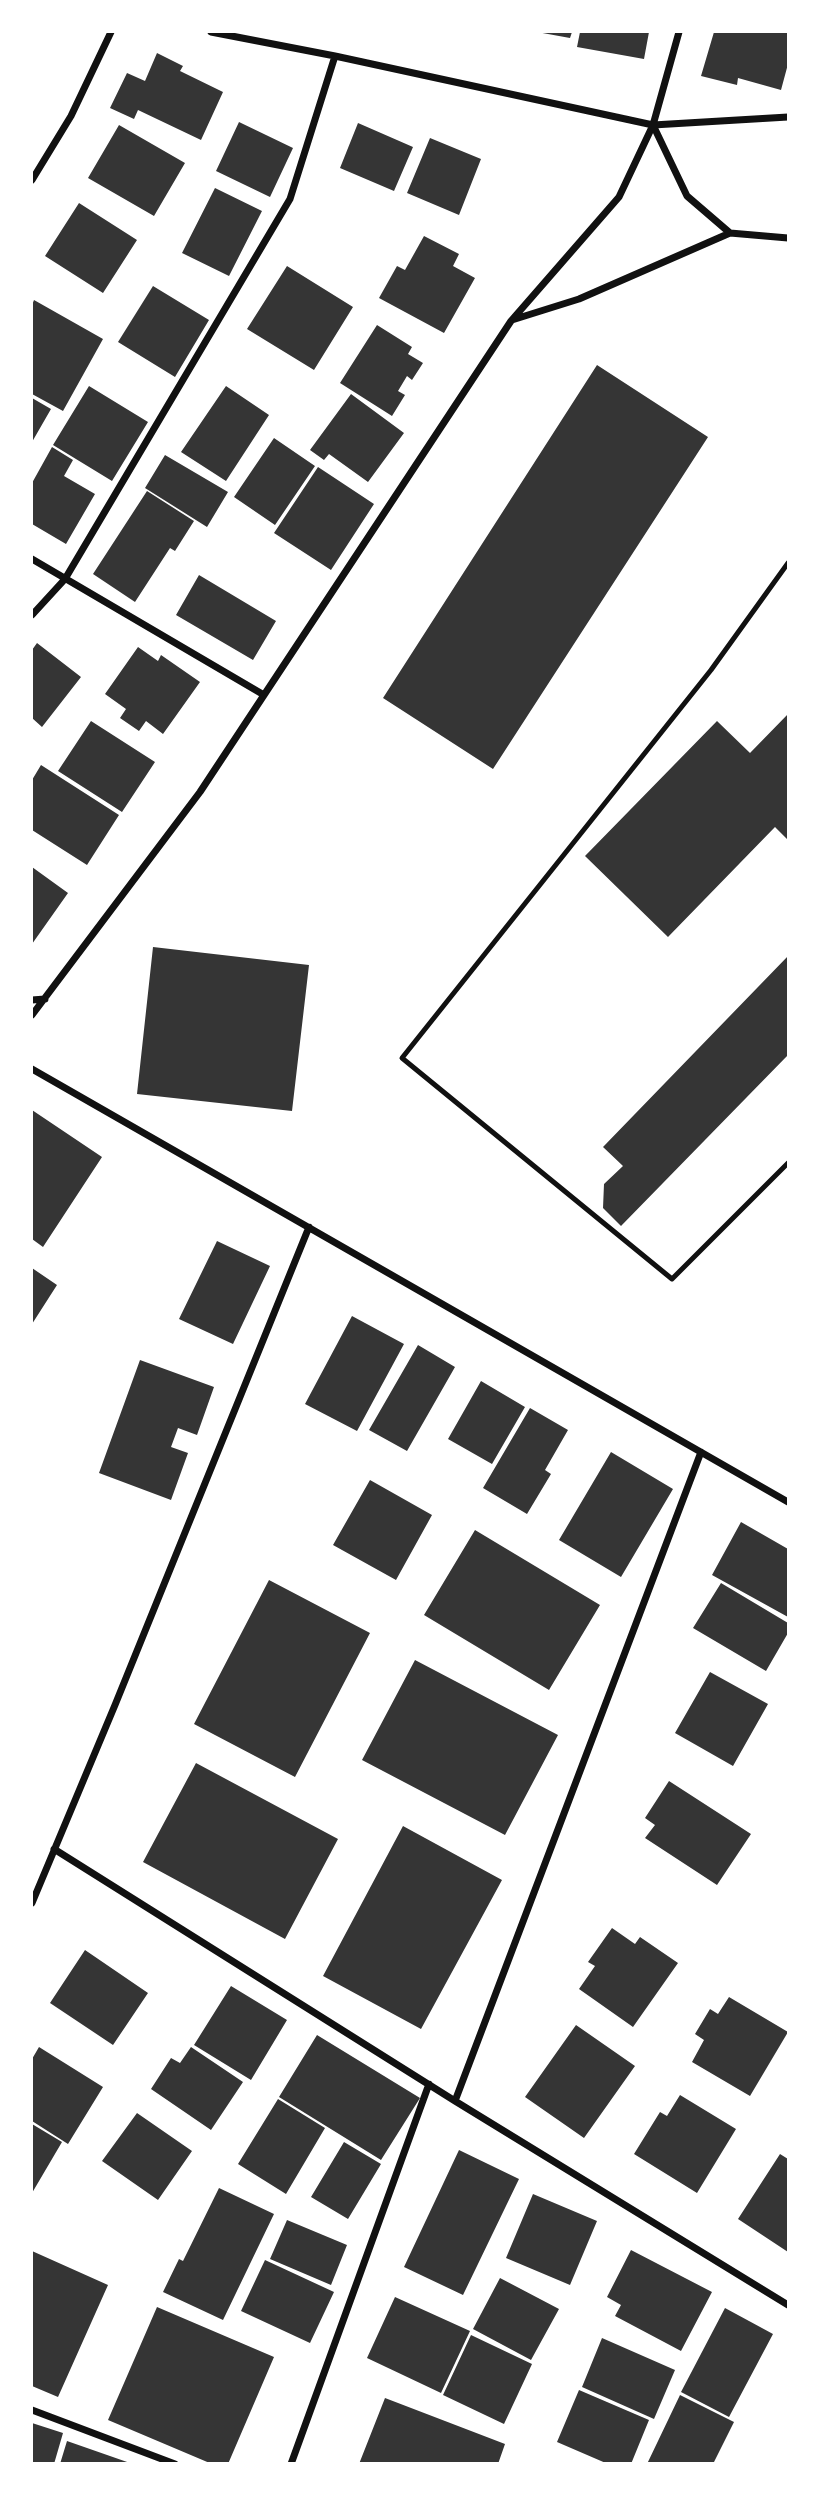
<!DOCTYPE html>
<html>
<head>
<meta charset="utf-8">
<style>
	body { margin:0 }
	#map { position:relative; width:820px; height:2495px; overflow:hidden; background:#fff; font-family:Lora,serif }
	canvas { display:block }
	.frame { position:absolute; inset:0; border:33px solid #fff; pointer-events:none }
</style>
</head>
<body>
<div id="map">
<canvas width="820" height="2495"></canvas>
<div class="frame"></div>
</div>
<script>
const c = document.querySelector('canvas').getContext('2d');
c.lineJoin = 'round';
function fillPath(path, color) {
  c.fillStyle = color;
  c.fill(path, 'evenodd');
}
function trace(path, color, width, dash) {
  c.strokeStyle = color;
  c.lineWidth = width;
  c.lineCap = dash ? 'butt' : 'round';
  c.setLineDash(dash || []);
  c.stroke(path);
}
const building = new Path2D(`
	M537,32H572L570,38Z
	M580,32H649L644,59L577,47Z
	M714,32H788V64L781,90L738,78L737,85L701,76Z
	M157,53L183,66L180,71L223,92L201,140L138,110L134,119L110,108L127,73L145,81Z
	M239,122L293,148L270,197L216,171Z
	M358,123L413,147L394,191L340,168Z
	M119,125L185,163L154,216L88,178Z
	M430,138L481,159L459,215L407,193Z
	M215,188L262,211L229,276L182,253Z
	M79,203L137,240L103,293L45,256Z
	M424,236L459,254L453,266L475,278L444,333L379,298L397,266L405,270Z
	M287,266L353,307L314,370L247,329Z
	M153,286L209,320L175,377L118,342Z
	M34,300L103,339L63,411L32,394V305Z
	M377,325L412,347L408,354L423,363L412,380L407,376L398,391L405,395L392,416L340,383Z
	M597,365L708,437L493,769L383,698Z
	M89,386L148,422L112,481L53,445Z
	M226,386L269,415L226,481L181,452Z
	M351,394L404,433L368,482L329,454L324,460L310,450Z
	M32,398L51,409L32,442Z
	M274,438L315,466L275,525L234,497Z
	M52,447L73,460L64,476L95,494L66,544L32,524V483Z
	M165,455L228,492L207,527L145,488Z
	M318,467L374,504L331,570L274,533Z
	M147,491L194,521L175,551L170,548L135,602L93,574Z
	M199,575L276,621L253,660L176,615Z
	M37,643L81,677L42,727L32,718V650Z
	M138,647L158,661L161,655L200,682L163,734L146,721L139,731L120,718L126,709L105,694Z
	M788,714V840L775,827L668,937L585,856L717,721L750,753Z
	M91,721L155,762L122,812L58,771Z
	M41,765L119,815L87,865L32,830V780Z
	M32,867L68,893L32,944Z
	M153,947L309,965L292,1111L137,1094Z
	M788,956V1055L621,1226L603,1208L604,1184L623,1166L603,1147Z
	M32,1110L102,1157L43,1247L32,1239Z
	M217,1241L270,1266L233,1344L179,1319Z
	M32,1268L57,1285L32,1324Z
	M352,1316L404,1344L357,1431L305,1404Z
	M418,1345L455,1367L407,1451L369,1430Z
	M140,1360L214,1387L197,1435L178,1428L171,1447L188,1453L171,1500L99,1473Z
	M481,1381L525,1407L492,1464L448,1439Z
	M530,1408L568,1430L545,1470L551,1474L527,1514L483,1488Z
	M611,1452L673,1489L621,1577L559,1540Z
	M370,1480L432,1515L396,1580L333,1545Z
	M741,1522L788,1549V1617L712,1575Z
	M475,1530L600,1605L549,1690L424,1615Z
	M269,1580L370,1633L295,1777L194,1724Z
	M721,1583L788,1623V1633L766,1671L693,1628Z
	M415,1660L558,1735L505,1835L362,1760Z
	M710,1672L768,1704L733,1766L675,1733Z
	M196,1763L338,1839L285,1939L143,1862Z
	M669,1781L751,1834L717,1885L645,1838L655,1825L645,1818Z
	M403,1826L502,1880L421,2029L323,1976Z
	M612,1928L635,1944L640,1937L678,1963L633,2027L579,1989L595,1966L588,1962Z
	M85,1950L148,1993L113,2045L50,2003Z
	M231,1986L287,2020L251,2080L194,2045Z
	M729,1997L788,2032L750,2096L692,2062L704,2040L695,2034L710,2009L718,2014Z
	M576,2025L635,2066L584,2138L525,2097Z
	M317,2035L420,2098L381,2160L279,2097Z
	M39,2047L103,2087L68,2144L32,2121V2059Z
	M191,2047L243,2082L211,2130L151,2089L171,2058L180,2063Z
	M680,2095L736,2129L697,2193L634,2154L660,2112L667,2116Z
	M278,2099L325,2128L286,2194L238,2164Z
	M137,2113L192,2151L158,2200L102,2161Z
	M32,2124L62,2142L32,2193Z
	M344,2142L381,2164L348,2219L311,2197Z
	M459,2150L519,2179L463,2295L404,2267Z
	M780,2154L788,2159V2252L738,2219Z
	M219,2188L274,2214L223,2320L163,2292L179,2259L183,2261Z
	M533,2194L597,2221L570,2285L506,2258Z
	M287,2220L347,2245L331,2285L270,2259Z
	M631,2250L712,2292L681,2351L615,2316L621,2305L607,2297Z
	M32,2251L108,2285L58,2397L32,2386Z
	M265,2260L334,2292L310,2343L241,2311Z
	M500,2278L559,2309L531,2360L473,2329Z
	M395,2297L470,2331L441,2393L367,2358Z
	M157,2307L274,2357L228,2464H212L108,2420Z
	M725,2308L773,2334L729,2417L681,2392Z
	M471,2335L532,2364L504,2424L443,2395Z
	M602,2338L675,2370L654,2419L582,2387Z
	M579,2390L649,2420L631,2464H608L557,2442Z
	M680,2395L734,2422L713,2464H647Z
	M385,2398L505,2444L498,2464H359Z
	M32,2423L63,2433L54,2464H32Z
	M67,2441L130,2463V2464H60Z`);
const service = new Path2D(`
	M788,563L711,670L402,1058L672,1279L788,1163`);
const minor = new Path2D(`
	M211,32L335,56L653,125L788,117
	M653,125L687,196L730,233
	M32,180L71,116L111,32
	M512,320L579,299L730,233L788,238
	M32,559L264,695
	M32,615L65,579L290,199L335,56
	M32,1000L45,999
	M32,1015L200,792L511,321L619,197L653,125L679,32
	M32,1069L788,1502
	M54,1849L455,2101L788,2305
	M32,1903L115,1705L309,1227
	M455,2101L701,1452
	M32,2410L175,2464
	M291,2464L429,2084`);
fillPath(building, '#353535');
trace(service, '#111', 5);
trace(minor, '#111', 7);
</script>
</body>
</html>
